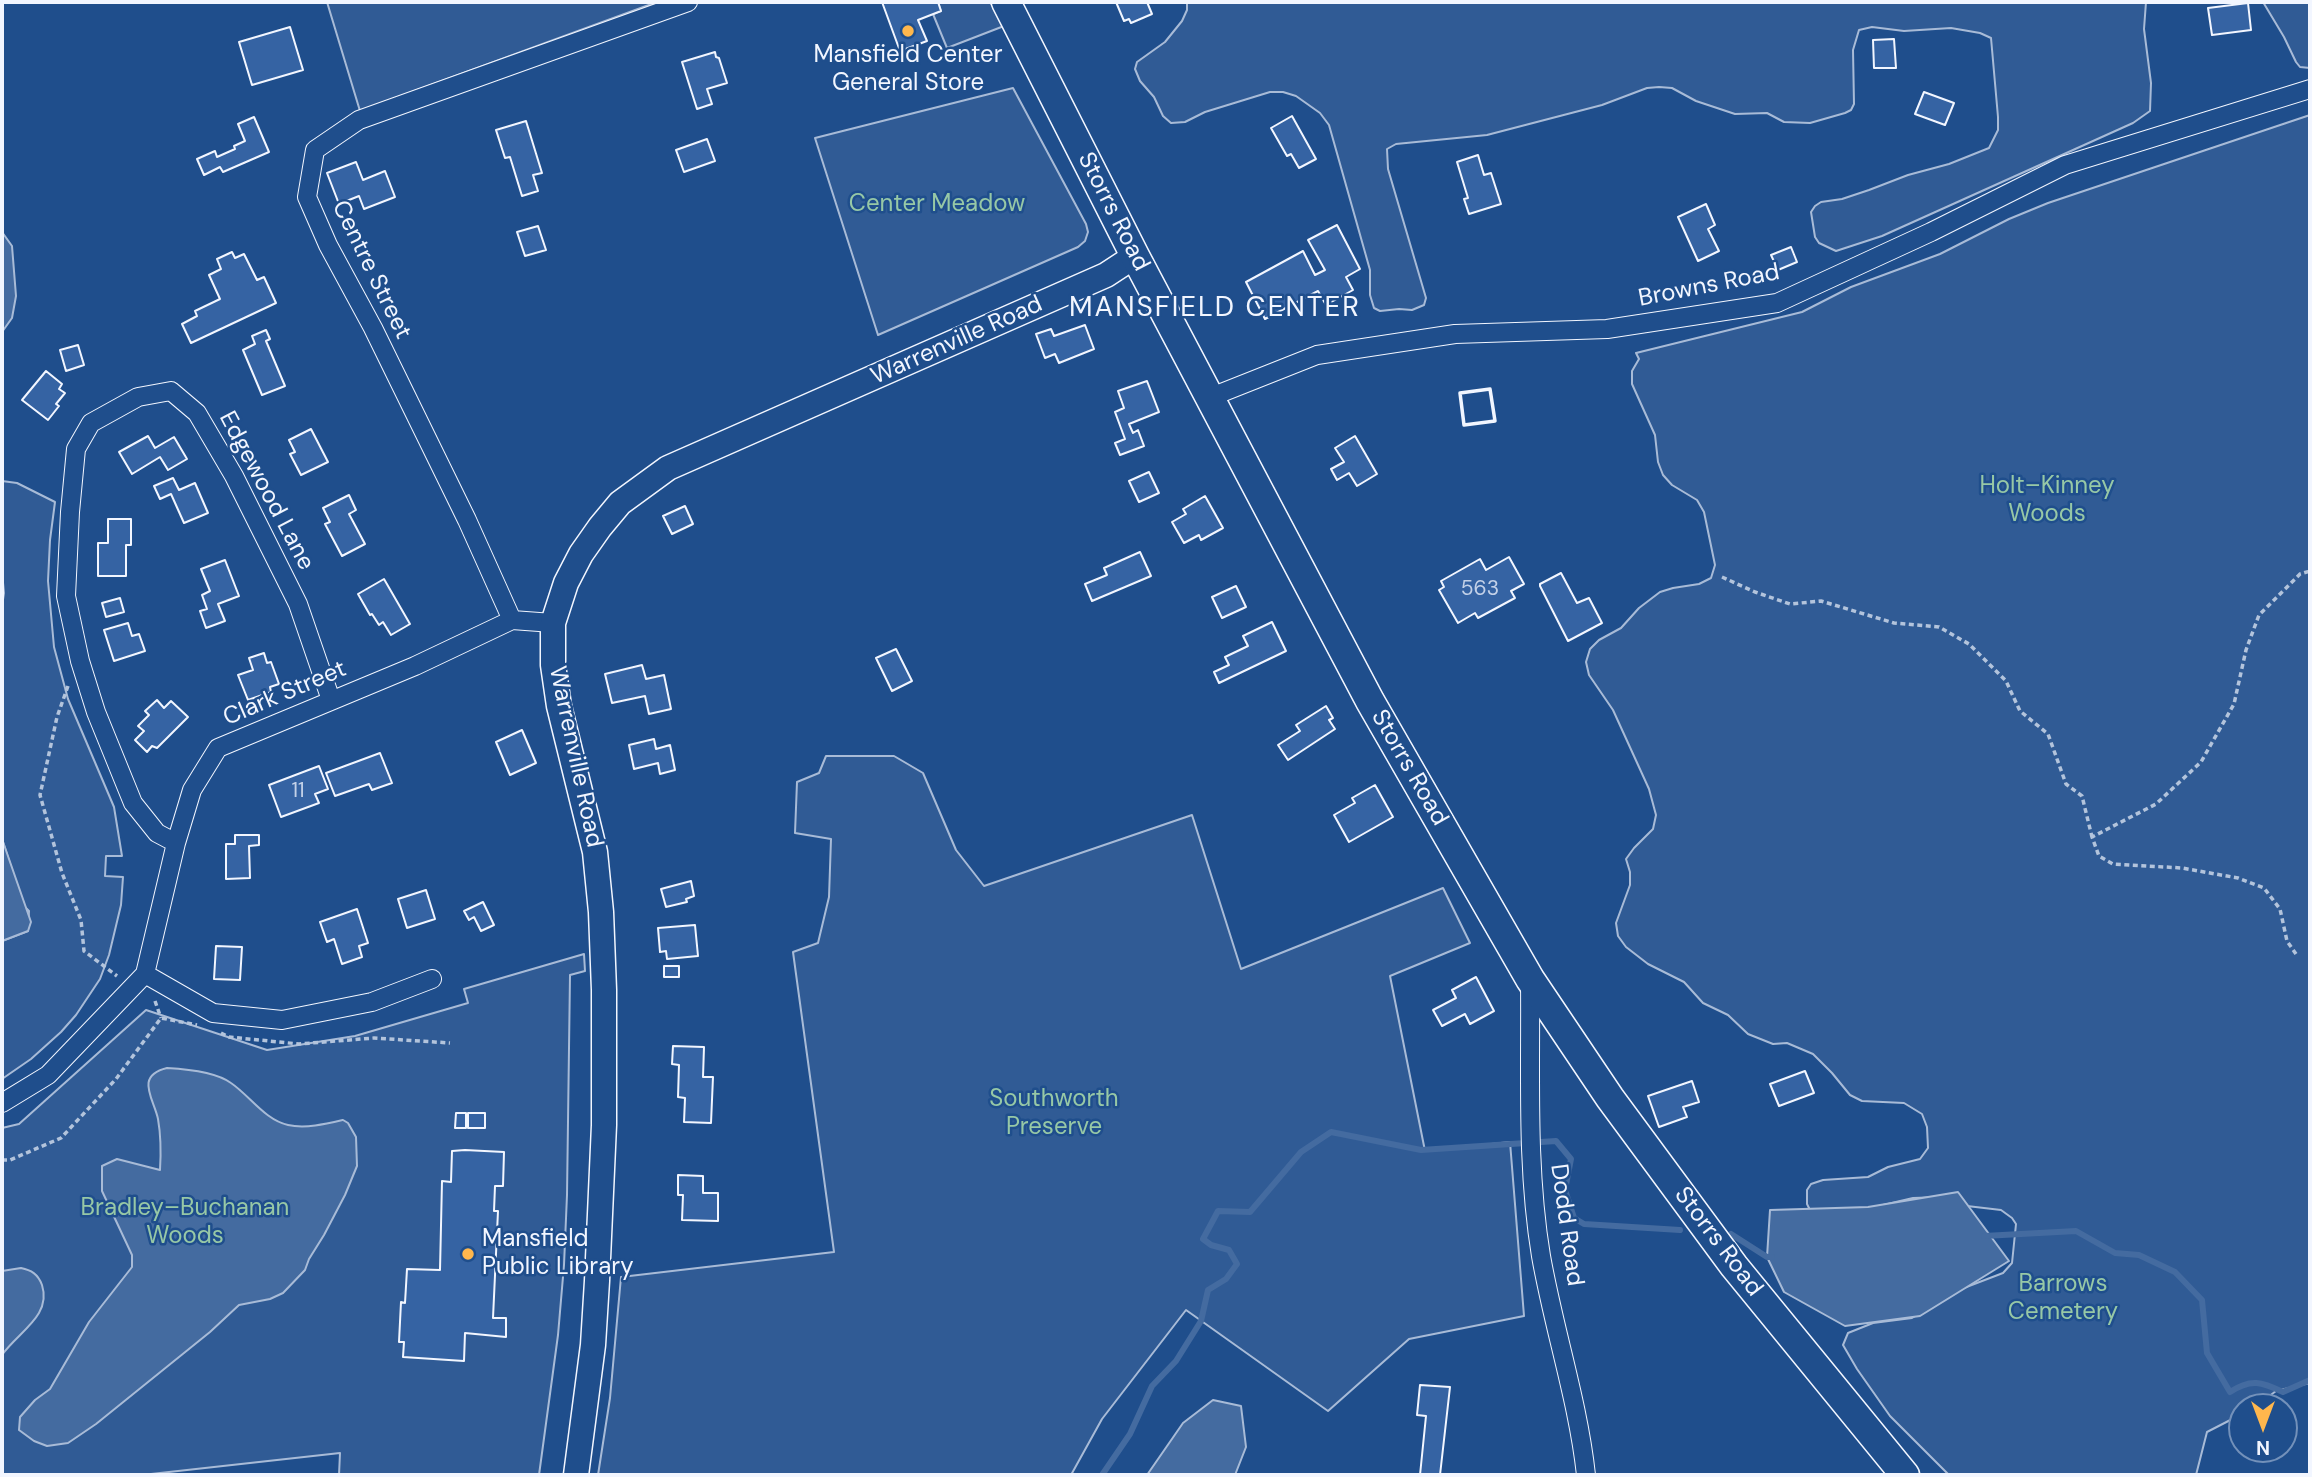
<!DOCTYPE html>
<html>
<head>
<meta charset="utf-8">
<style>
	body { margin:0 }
	#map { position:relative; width:2312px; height:1477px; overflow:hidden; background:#1f4e8c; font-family:"DM Sans",sans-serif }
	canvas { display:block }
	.frame { position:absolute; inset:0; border:4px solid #f2f6ff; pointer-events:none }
	.north { position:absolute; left:2228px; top:1393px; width:70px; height:70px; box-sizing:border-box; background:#1f4e8c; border:2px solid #7391ba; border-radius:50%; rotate:180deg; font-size:19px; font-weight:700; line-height:28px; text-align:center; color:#f2f6ff }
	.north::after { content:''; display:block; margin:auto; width:24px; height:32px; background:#ffb74d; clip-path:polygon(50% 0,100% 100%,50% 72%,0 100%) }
</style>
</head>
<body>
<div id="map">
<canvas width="2312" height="1477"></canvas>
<div class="frame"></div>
<div class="north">N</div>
</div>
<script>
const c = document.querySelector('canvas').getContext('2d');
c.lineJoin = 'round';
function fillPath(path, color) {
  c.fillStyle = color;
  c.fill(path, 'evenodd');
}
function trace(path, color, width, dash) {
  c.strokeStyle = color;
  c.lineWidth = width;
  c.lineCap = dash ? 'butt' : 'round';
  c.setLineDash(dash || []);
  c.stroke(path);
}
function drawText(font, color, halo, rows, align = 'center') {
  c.font = font + ' "DM Sans",sans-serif';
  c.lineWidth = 5;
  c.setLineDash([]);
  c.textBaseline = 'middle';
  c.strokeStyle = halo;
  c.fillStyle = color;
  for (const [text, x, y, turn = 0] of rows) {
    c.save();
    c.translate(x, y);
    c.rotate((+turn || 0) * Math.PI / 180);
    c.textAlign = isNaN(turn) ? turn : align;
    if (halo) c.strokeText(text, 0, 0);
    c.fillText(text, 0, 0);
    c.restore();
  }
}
const built = new Path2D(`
	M327,2H657L360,111Z
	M938,2H990L1004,26L947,48L933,14L941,11Z
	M1187,2H2146L2144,29L2151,83L2150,111L2133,123L1882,236L1836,251L1819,243L1815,237L1811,212L1815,206L1821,202L1842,199L1869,190L1908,175L1949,164L1989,148L1998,130V117L1991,38L1980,33L1951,28L1904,31L1872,27L1859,30L1853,50L1854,104L1851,110L1845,113L1810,123L1784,122L1767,113L1735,114L1696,101L1672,88L1659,87L1647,88L1602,105L1487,135L1396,144L1387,149L1388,169L1426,298L1424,305L1412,310L1399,309L1380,311L1374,308L1370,295V270L1329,125L1320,113L1296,96L1283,92H1270L1205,112L1185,122L1171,123L1163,116L1154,97L1140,81L1135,69L1137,62L1165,42L1182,21L1187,10Z
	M2263,2H2310V68L2300,67L2296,62L2284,37Z
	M1013,88L1086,224L1088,232L1085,241L1078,247L878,335L815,138Z
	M2310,115V1383L2276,1391L2255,1407H2242V1414L2207,1432L2196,1475H1949L1890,1416L1857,1369L1843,1345L1848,1333L1873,1323L1912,1318L1956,1291L2003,1273L2012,1263L2016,1224L2012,1218L2001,1210L1967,1206L1941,1197L1913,1198L1866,1209L1810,1210L1807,1204V1190L1811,1184L1823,1180L1868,1177L1888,1167L1920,1159L1928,1148L1927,1127L1922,1114L1904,1103L1862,1101L1850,1095L1832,1073L1813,1054L1787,1043L1773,1044L1748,1034L1728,1015L1703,1003L1684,982L1648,964L1626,947L1618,936L1616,923L1630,885V872L1626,859L1634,848L1653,829L1656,815L1649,789L1613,710L1589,675L1586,662L1590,649L1599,640L1621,628L1639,608L1660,592L1673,588L1699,584L1711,578L1715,565L1704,512L1697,500L1672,485L1663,475L1658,462L1655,435L1632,384V371L1639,359L1636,353L1802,312L1851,287L1940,254L2009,219L2048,203Z
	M2,481L17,483L55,502L50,540L48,581L54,647L68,699L114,807L122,856H106L105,876L123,877L121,905L109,955L100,979L76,1015L61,1032L31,1059L2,1079V941L28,931L29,911L24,906L2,839V606L4,593L2,572Z
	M826,756H894L923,773L956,850L984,886L1192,815L1241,969L1443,888L1470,943L1390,976L1425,1151L1510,1142L1524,1316L1409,1339L1328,1411L1186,1310L1102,1419L1071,1475H598L610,1398L621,1277L834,1252L793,952L818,943L829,897L831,839L795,833L797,782L819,773Z
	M584,954L585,971L570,975L567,1195L564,1265L558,1335L539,1475H339L340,1453L142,1475H2V1128L19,1124L146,1010L267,1050L355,1036L468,1003L464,989Z`);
const water = new Path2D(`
	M2,232L12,246L16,296L12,318L2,332Z
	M2,839L31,922L28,931L2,941Z
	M167,1068C185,1069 216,1072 231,1083C250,1096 265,1120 288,1125C305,1129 326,1124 343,1120L348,1123L356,1137L357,1166L345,1195L324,1235L309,1259L305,1270L283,1293L270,1299L239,1305L210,1332L96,1424L68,1443L47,1446L34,1441L19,1430L20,1417L35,1400L50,1389L89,1322L132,1267V1255L102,1191V1166L117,1159L160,1170C161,1154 161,1136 158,1119C154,1099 134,1076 167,1068Z
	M1958,1192L2009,1261L1920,1316L1845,1326L1784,1292L1767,1257L1770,1210L1868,1207Z
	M21,1268C31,1270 38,1274 42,1285C52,1316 18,1332 2,1355V1271Z
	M1213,1400L1241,1406L1246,1447L1235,1475H1147L1183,1423Z`);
const stream = new Path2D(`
	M1731,1234L1767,1257H1772
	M1984,1236L2076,1231L2115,1253L2139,1255L2175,1272L2202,1300L2207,1353L2230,1392C2251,1378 2262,1382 2283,1392L2310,1380
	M1102,1475L1130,1434L1152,1386L1176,1361L1201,1321L1208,1290L1226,1279L1237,1264L1229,1250L1211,1245L1203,1239L1218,1211L1250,1212L1301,1152L1331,1132L1421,1150L1556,1141L1571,1159L1565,1190L1574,1218L1584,1224L1680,1230`);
const building = new Path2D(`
	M882,2H938L941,11L918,20L927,41L900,51Z
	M1116,2H1147L1152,14L1131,23L1129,19L1124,21Z
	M2248,3L2251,30L2212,35L2208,8Z
	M290,27L303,70L252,85L239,42Z
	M1894,39L1896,68H1874L1873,40Z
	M715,52L716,57L719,58L727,83L707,89L712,104L697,109L682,62Z
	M1924,92L1954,103L1945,125L1915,114Z
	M1292,116L1316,159L1299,168L1291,154L1287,156L1271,128Z
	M254,117L269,152L223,172L220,167L204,175L197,159L215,151L217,157L235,149L234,146L245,141L238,124Z
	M526,121L542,173L533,175L538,191L522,196L510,157L505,158L496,130Z
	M707,139L715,161L684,172L676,150Z
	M1478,155L1484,175L1491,173L1501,204L1469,214L1464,199L1468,198L1457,162Z
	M356,162L363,180L385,171L395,197L364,209L359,196L339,204L327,173Z
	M1706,204L1715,225L1708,229L1719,251L1698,261L1678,217Z
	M1337,225L1360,269L1346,277L1353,290L1326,305L1318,291L1265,319L1246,282L1303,251L1315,275L1325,270L1308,240Z
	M538,226L546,250L525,256L517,232Z
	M1791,247L1797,262L1778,270L1771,255Z
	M232,252L235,258L244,254L257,280L264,277L276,303L191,343L182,324L197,316L195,311L220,299L209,275L221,269L217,259Z
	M1085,325L1094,349L1059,363L1055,354L1045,358L1036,334L1051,329L1054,336Z
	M266,330L270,339L266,341L285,386L262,395L243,350L255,344L252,336Z
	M78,345L84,365L66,371L60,350Z
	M46,371L62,384L59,389L65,393L56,404L59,406L48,420L22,400Z
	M1147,381L1159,412L1129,424L1133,433L1138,430L1144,446L1120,455L1115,443L1125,439L1115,412L1124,408L1118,391Z
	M311,429L328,462L301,475L290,454L295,452L289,440Z
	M148,436L155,448L174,437L187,459L168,470L160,457L132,474L119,452Z
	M1355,436L1377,474L1357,486L1349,473L1337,480L1331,469L1344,462L1335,448Z
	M1149,472L1159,493L1139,502L1129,481Z
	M173,478L179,490L195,483L208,513L184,523L171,494L160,499L154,486Z
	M349,495L356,510L349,514L365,544L342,556L325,524L330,522L323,508Z
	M1205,496L1223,528L1201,540L1199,535L1184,543L1172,522L1186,514L1183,509Z
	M685,506L693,524L672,534L663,516Z
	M108,519H131V545H126V576H98V543H108Z
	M1140,552L1151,576L1092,601L1085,584L1107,575L1104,568Z
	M1509,557L1524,584L1511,591L1515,598L1478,618L1475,613L1458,623L1439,590L1444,587L1441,581L1480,559L1486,570Z
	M225,560L239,596L218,604L225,621L206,628L200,611L207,609L202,595L210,591L201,569Z
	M1561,573L1577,603L1589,598L1602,623L1568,641L1540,586V584Z
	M384,579L410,624L391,635L383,622L379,625L372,614L370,615L358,594Z
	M1236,586L1246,607L1222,618L1212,597Z
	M120,598L124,612L106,617L102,603Z
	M1272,622L1286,651L1219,683L1214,672L1229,665L1225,657L1248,646L1243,636Z
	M128,623L132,636L139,634L145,651L114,661L104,630Z
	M896,649L912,681L892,691L876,658Z
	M264,653L267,663L271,662L279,684L270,687L271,692L248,700L238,675L253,670L249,658Z
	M642,665L646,679L664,675L671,709L649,714L645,696L612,703L605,674Z
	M157,700L164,708L171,701L188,717L157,748L152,746L147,752L135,740L144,731L138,726L149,715L145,711Z
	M1326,706L1333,718L1329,720L1335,729L1288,760L1278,745L1300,731L1296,725Z
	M522,730L536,763L510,775L496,742Z
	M654,739L656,749L670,745L675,770L660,774L658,763L634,769L629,745Z
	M380,753L392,783L372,790L369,784L335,796L326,773Z
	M319,766L328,789L315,794L319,803L281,817L269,785Z
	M1375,785L1393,817L1349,842L1334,815L1355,803L1352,798Z
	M235,835H259V845L249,846L250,878L226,879V844H235Z
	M691,881L694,896L686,899L687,902L666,907L661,889Z
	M426,890L435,919L407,928L398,899Z
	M483,902L494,925L481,931L474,917L469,920L464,911Z
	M357,909L368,943L359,946L362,957L342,964L334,939L327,942L320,922Z
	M695,925L698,956L667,959L666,951L660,952L658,928Z
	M216,946L242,947L240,980L214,979Z
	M664,966H679V977H664Z
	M1476,977L1494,1011L1470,1024L1465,1014L1442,1026L1433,1010L1456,998L1452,990Z
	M673,1046L704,1047L703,1077H713L711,1123L684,1122L685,1098L678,1097L679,1065L672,1064Z
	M1805,1071L1814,1093L1779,1106L1770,1084Z
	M1692,1081L1699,1102L1683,1107L1687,1117L1659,1127L1648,1096Z
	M456,1113H466V1128H455Z
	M468,1113H485V1128H468Z
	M465,1150L504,1152L503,1186H495L494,1211H498L493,1318H506V1337L465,1333L464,1361L403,1357L404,1342H399L401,1302L405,1303L407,1269L440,1270L442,1181L451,1182L452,1151Z
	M678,1175L703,1176V1193H718V1221L682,1220L683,1195H678Z
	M1420,1385L1450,1387L1440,1475H1420L1426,1416L1417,1415Z`);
const path = new Path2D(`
	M1722,577L1755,592L1790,604L1821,601L1894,623L1939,627L1969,644L2006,681L2020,711L2048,734L2066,784L2082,796L2092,837
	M68,686L57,717L40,795L62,873L81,920L84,951L117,976
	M2296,954L2287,941L2280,909L2264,888L2238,878L2182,868L2113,864L2099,856L2092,837L2156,804L2201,762L2234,704L2246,650L2259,615L2300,574L2310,571
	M155,1001L161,1018
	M221,1033L229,1037L299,1044L374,1038L450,1043
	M2,1160H10L61,1138L116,1079L161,1018L197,1025`);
const minor = new Path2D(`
	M1211,397L1317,355L1455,334L1607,329L1777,303L1931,232L2065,165L2310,89
	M512,620L467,520L373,328L328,245L307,197L315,150L359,120L688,2
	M176,843L157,833L133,803L96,712L80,661L66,596L70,512L76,449L91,423L138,397L171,391L197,413L234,476L298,604L331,700
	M145,974L176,843L192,790L218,748L415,666L512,620L553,623
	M145,974L213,1013L282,1020L372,1002L432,979
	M1530,980C1531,1072 1526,1165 1541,1256C1554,1330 1578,1401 1586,1475
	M2,1103L48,1075L145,974`);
const secondary = new Path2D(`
	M576,1475L593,1345L597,1281L604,1125V990L601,912L595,852L559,706L553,665V623L566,583L581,554L600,527L620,503L668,468L1106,275L1135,256`);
const primary = new Path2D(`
	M1006,2L1135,256L1370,701L1530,979L1610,1098L1734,1266L1905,1475`);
const wall = new Path2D(`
	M1490,389L1495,421L1464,425L1460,393Z`);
const markers = [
	[908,31,7,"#ffb74d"],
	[468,1254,7,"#ffb74d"]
];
const numberNames = [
	["563",1480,589],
	["11",298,791]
];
const poiNames = [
	["Mansfield Center",908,56],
	["General Store",908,84],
	["Mansfield",482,1240,"left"],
	["Public Library",482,1268,"left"]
];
const parkNames = [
	["Center Meadow",937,205],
	["Holt–Kinney",2047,487],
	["Woods",2047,515],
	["Southworth",1054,1100],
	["Preserve",1054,1128],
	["Bradley–Buchanan",185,1209],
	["Woods",185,1237],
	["Barrows",2063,1285],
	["Cemetery",2063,1313]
];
const streetNames = [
	["Storrs Road",1113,212,63],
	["Centre Street",371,270,64],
	["Browns Road",1709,286,-11],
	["Warrenville Road",957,341,-24],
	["Edgewood Lane",266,491,62],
	["Clark Street",285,694,-23],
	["Warrenville Road",575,757,78],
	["Storrs Road",1409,768,60],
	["Dodd Road",1566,1225,82],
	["Storrs Road",1718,1242,53]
];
const quarterNames = [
	["MANSFIELD CENTER",1215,309]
];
fillPath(built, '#305b95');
trace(built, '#a8bbd7', 2);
fillPath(water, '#446ba0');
trace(water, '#a8bbd7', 2);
trace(stream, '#446ba0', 6);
fillPath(building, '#3563a3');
trace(building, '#f2f6ff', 2);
trace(minor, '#f2f6ff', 20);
trace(secondary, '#f2f6ff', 27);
trace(primary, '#f2f6ff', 31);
trace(path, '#b3c4dc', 3.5, [5, 3.5]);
trace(minor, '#1f4e8c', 18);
trace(secondary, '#1f4e8c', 24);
trace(primary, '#1f4e8c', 28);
trace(wall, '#f2f6ff', 3.5);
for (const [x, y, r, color] of markers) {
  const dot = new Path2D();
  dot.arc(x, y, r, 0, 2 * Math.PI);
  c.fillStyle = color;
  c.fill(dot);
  trace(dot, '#1f4e8c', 2.5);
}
drawText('21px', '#c3d1e8', null, numberNames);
drawText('24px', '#f2f6ff', '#1f4e8c', poiNames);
drawText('24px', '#97c8a6', '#1f4e8c', parkNames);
drawText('24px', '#f2f6ff', '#1f4e8c', streetNames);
c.letterSpacing = '2px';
drawText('28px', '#f2f6ff', '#1f4e8c', quarterNames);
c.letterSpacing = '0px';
</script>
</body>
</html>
